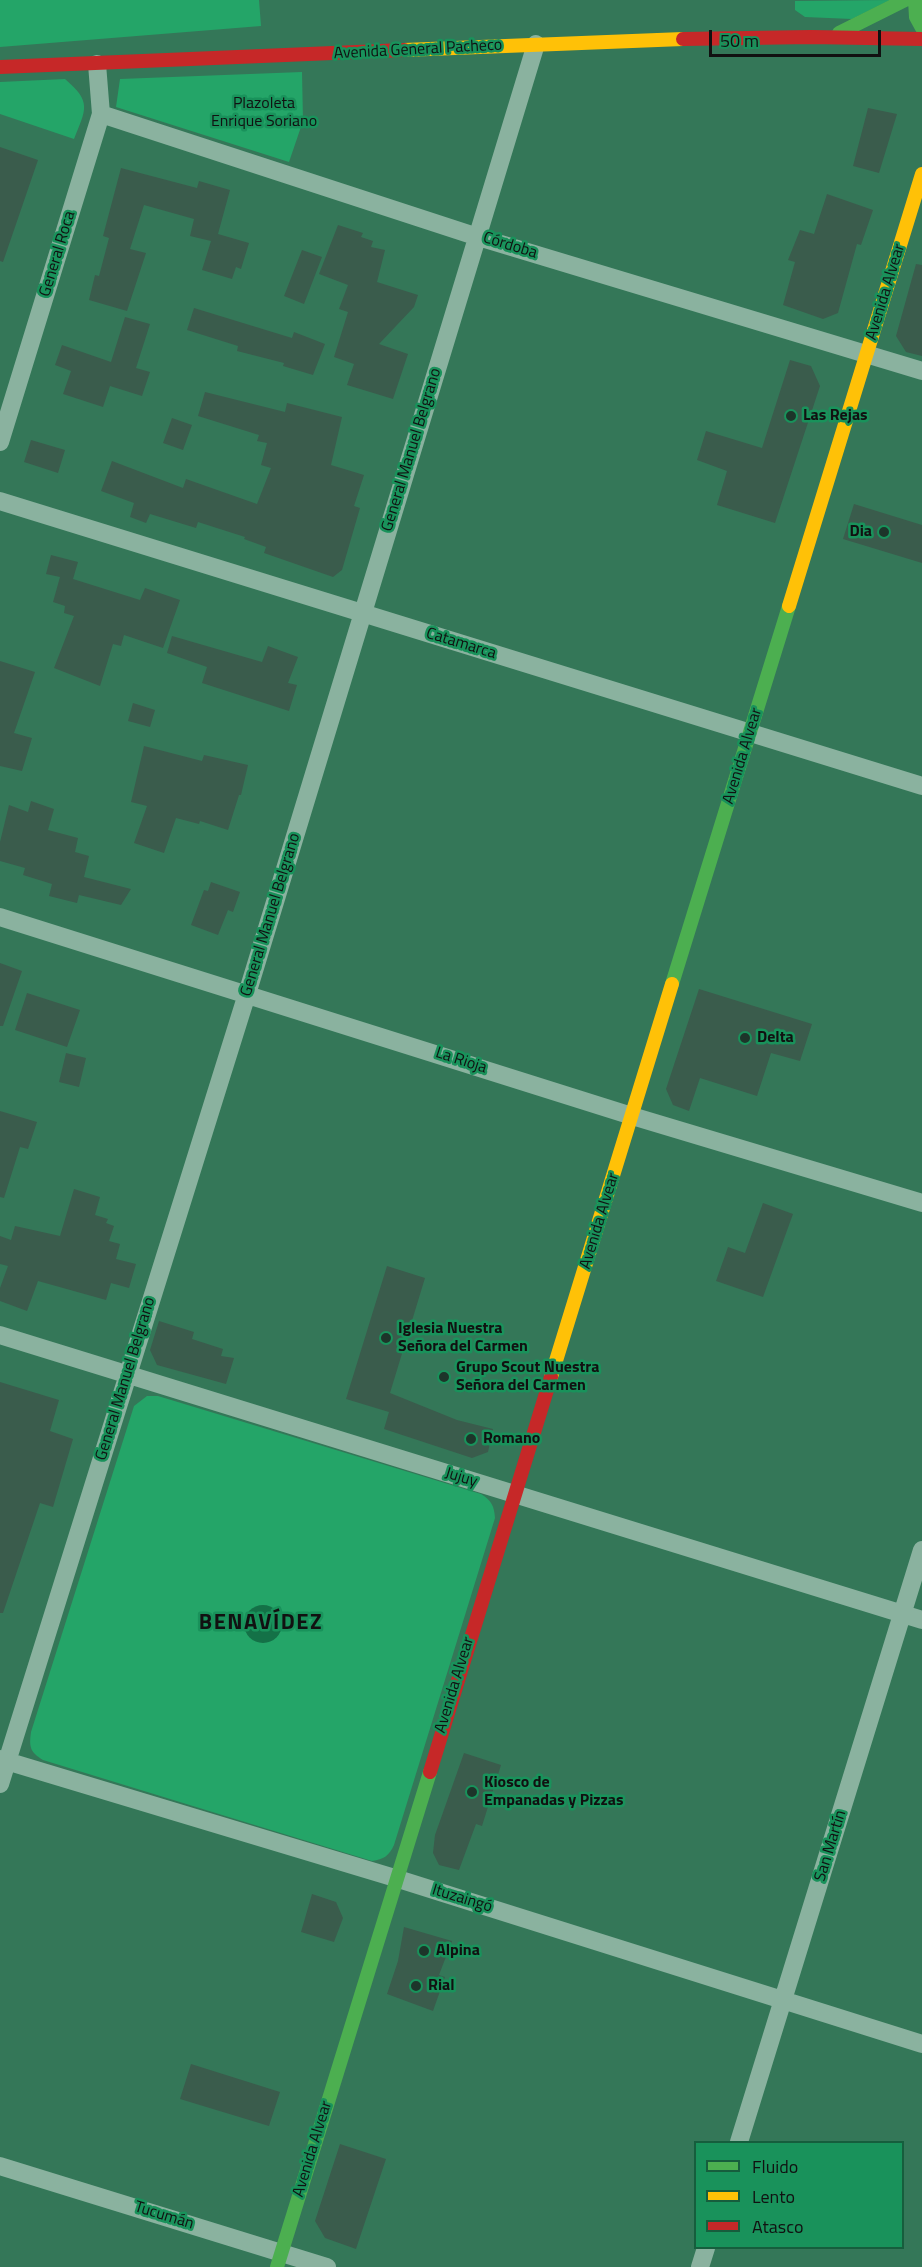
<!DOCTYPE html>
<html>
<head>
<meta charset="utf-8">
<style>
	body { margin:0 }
	#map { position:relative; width:922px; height:2267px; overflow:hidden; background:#347758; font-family:"Titillium Web",sans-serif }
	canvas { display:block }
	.legend { position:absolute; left:694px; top:2141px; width:210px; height:108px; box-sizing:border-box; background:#19925b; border:2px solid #165e3d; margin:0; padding:8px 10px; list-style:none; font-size:18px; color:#111 }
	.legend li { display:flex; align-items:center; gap:12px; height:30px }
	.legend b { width:30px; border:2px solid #165e3d }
	.scale { position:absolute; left:709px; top:30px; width:172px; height:27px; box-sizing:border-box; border:3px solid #111; border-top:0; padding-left:8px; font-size:18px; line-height:21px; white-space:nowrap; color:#111; -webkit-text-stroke:4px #19925b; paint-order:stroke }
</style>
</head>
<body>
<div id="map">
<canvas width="922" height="2267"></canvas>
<ul class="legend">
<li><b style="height:8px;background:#4caf50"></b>Fluido</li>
<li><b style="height:8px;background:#ffc107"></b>Lento</li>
<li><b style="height:8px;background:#c62828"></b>Atasco</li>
</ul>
<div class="scale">50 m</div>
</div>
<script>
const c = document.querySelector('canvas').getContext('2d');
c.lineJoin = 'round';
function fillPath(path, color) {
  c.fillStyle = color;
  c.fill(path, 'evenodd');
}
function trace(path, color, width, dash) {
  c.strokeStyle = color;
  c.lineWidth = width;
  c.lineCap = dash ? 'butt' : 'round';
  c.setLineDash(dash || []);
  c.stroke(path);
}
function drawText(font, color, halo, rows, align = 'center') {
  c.font = font + ' "Titillium Web",sans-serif';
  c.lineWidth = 5;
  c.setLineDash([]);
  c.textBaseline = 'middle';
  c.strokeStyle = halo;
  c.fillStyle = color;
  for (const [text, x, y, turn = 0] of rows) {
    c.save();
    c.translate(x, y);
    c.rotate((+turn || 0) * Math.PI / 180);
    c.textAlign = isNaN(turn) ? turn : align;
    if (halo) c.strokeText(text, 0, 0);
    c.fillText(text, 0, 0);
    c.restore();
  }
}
const green = new Path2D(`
	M0,0H259L261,26L0,47Z
	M890,0L852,19L805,17L795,10V1Z
	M302,72L303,121L289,162L116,107L120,79Z
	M65,79C92,102 86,109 74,139L0,114V82Z
	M147,1396H158L481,1494C492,1501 494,1506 495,1518L394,1845C389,1856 384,1859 372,1861L43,1760C30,1752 29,1747 31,1732L134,1406Z`);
const water = new Path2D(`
	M244 1624a19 19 0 1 1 38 0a19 19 0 1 1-38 0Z`);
const building = new Path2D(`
	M868,108L897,114L879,173L853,166Z
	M0,147L38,160L3,262L0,261Z
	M121,168L197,188L199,181L230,190L218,234L249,243L241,269L236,267L232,279L202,270L211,241L190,236L194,219L144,205L130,249L146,253L127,311L89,300L95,275L99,276L109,238L103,236Z
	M827,194L873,210L861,245L857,244L838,313L823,319L783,305L795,262L788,260L800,230L814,234Z
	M338,225L363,233L361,237L373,241L371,247L385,250L377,282L418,295L414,307L379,344L408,354L393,399L347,385L354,364L334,357L348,312L339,309L348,285L319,274Z
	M302,250L322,257L304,304L284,296Z
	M916,264L922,265V356L906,352L896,336Z
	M194,308L292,338L294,332L325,344L313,375L283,366L284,363L237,351L238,346L187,330Z
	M125,317L150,324L136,368L150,372L142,396L110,386L103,407L63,394L71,371L55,365L62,345L111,362Z
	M790,360L811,366L820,386L775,523L717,505L727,471L697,460L706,431L762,448Z
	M205,392L285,412L287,403L342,417L331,465L364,475L354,506L360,508L342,570L333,577L264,553L266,547L244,539L245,537L198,522L196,528L150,514L146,523L130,517L134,503L101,491L112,461L183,488L186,479L257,504L271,468L261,465L267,443L257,441L259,435L198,416Z
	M172,418L192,425L183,450L163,443Z
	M31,440L65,450L58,473L24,462Z
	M854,504L922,525V563L843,539Z
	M51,555L78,562L73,579L140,600L145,588L180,600L163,648L124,635L121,646L113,644L100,686L54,668L74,616L64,613L65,606L53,602L60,577L46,574Z
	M172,636L262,662L268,646L298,657L288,683L297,685L289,711L202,683L207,667L167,653Z
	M0,661L35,672L14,733L32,738L22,771L0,766Z
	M133,703L155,710L150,727L128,721Z
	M144,746L202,761L204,755L248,765L241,795H239L228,830L200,821L199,824L176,818L164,853L134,843L147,806L131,802Z
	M31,801L54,809L48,830L78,838L75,852L89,856L84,877L131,889L121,905L79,895L77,903L49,896L52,884L23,875L25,868L0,861V842L9,805L28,812Z
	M211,882L240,892L233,912L228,910L218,935L191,925L204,890L208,891Z
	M0,963L22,971L3,1026H0Z
	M699,989L812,1024L800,1061L771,1053L757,1096L700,1078L689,1111L673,1105L666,1089Z
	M27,993L80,1010L67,1047L15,1030Z
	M66,1053L86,1058L79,1087L59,1082Z
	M0,1111L37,1122L28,1149L20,1147L4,1198L0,1197Z
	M74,1189L100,1197L95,1215L108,1219L106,1223L114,1226L109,1241L120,1244L116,1259L136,1264L129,1288L111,1283L106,1300L38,1281L27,1311L0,1301V1288L8,1266L0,1264V1236L11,1240L15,1226L60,1236Z
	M763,1203L793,1214L763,1297L716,1281L728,1247L745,1253Z
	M387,1266L425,1278L390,1393L457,1420L493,1429L488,1452L472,1458L384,1429L389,1412L346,1399Z
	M159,1321L194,1332L192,1339L223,1349L221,1356L234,1358L226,1384L157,1365L150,1350Z
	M0,1382L59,1400L50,1431L73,1439L53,1507L40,1503L3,1613H0Z
	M464,1753L501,1765L482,1826L476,1824L459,1870L439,1865L433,1853L435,1835Z
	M312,1894L336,1902L343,1918L334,1942L301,1932Z
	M404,1927L452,1941L439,1975L445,1977L433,2011L387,1994L398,1961Z
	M191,2064L280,2092L269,2126L180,2099Z
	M340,2144L386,2159L356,2249L325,2238L315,2221Z`);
const street = new Path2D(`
	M101,114L478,237L922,371
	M0,442L101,114L97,64
	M0,501L922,786
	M0,917L632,1116L922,1203
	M0,1335L922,1620
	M0,1759L395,1878L922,2044
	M0,1784L247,994L536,44
	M739,2142L922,1550
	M0,2166L327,2267
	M700,2267L706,2248`);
const fast = new Path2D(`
	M915,0L916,17L922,28
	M839,33L905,0
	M672,984L789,606
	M277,2267L430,1772`);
const slow = new Path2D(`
	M404,50L683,39
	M789,606L922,174
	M551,1377L672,984`);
const jam = new Path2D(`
	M683,39L811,37L922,39
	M0,67L404,50
	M430,1772L551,1377`);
const markers = [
	[791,416,6,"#1d352a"],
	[884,532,6,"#1d352a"],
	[745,1038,6,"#1d352a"],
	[386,1338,6,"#1d352a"],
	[444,1377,6,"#1d352a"],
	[471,1439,6,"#1d352a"],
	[472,1792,6,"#1d352a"],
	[424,1951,6,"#1d352a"],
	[416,1986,6,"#1d352a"]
];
const streetNames = [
	["Avenida General Pacheco",418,50,-3],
	["Córdoba",510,246,17],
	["General Roca",58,254,-73],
	["Avenida Alvear",886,292,-73],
	["General Manuel Belgrano",412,450,-73],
	["Catamarca",461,644,17],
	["Avenida Alvear",743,756,-73],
	["General Manuel Belgrano",271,915,-73],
	["La Rioja",461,1061,18],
	["Avenida Alvear",600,1221,-73],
	["General Manuel Belgrano",126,1379,-73],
	["Jujuy",461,1478,17],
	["Avenida Alvear",455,1685,-73],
	["San Martín",831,1846,-73],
	["Ituzaingó",462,1899,17],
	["Avenida Alvear",313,2149,-73],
	["Tucumán",164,2216,17]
];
const parkNames = [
	["Plazoleta",264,104],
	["Enrique Soriano",264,122]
];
const poiNames = [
	["Las Rejas",803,416],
	["Dia",872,532,"right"],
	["Delta",757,1038],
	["Iglesia Nuestra",398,1329],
	["Señora del Carmen",398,1347],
	["Grupo Scout Nuestra",456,1368],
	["Señora del Carmen",456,1386],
	["Romano",483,1439],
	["Kiosco de",484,1783],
	["Empanadas y Pizzas",484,1801],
	["Alpina",436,1951],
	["Rial",428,1986]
];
const districtNames = [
	["BENAVÍDEZ",261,1624]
];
fillPath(green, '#24a568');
fillPath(water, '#147147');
fillPath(building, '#3a5c4c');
trace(street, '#8ab29f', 18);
trace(fast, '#4caf50', 14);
trace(slow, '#ffc107', 14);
trace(jam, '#c62828', 14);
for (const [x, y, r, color] of markers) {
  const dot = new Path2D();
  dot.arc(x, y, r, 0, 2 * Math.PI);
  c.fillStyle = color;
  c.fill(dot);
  trace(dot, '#19925b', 2);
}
drawText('16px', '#111', '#19925b', streetNames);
drawText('16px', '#111', '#19925b', parkNames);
drawText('bold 16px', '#111', '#19925b', poiNames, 'left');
c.letterSpacing = '1.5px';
drawText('bold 22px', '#111', '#19925b', districtNames);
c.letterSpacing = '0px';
</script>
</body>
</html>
